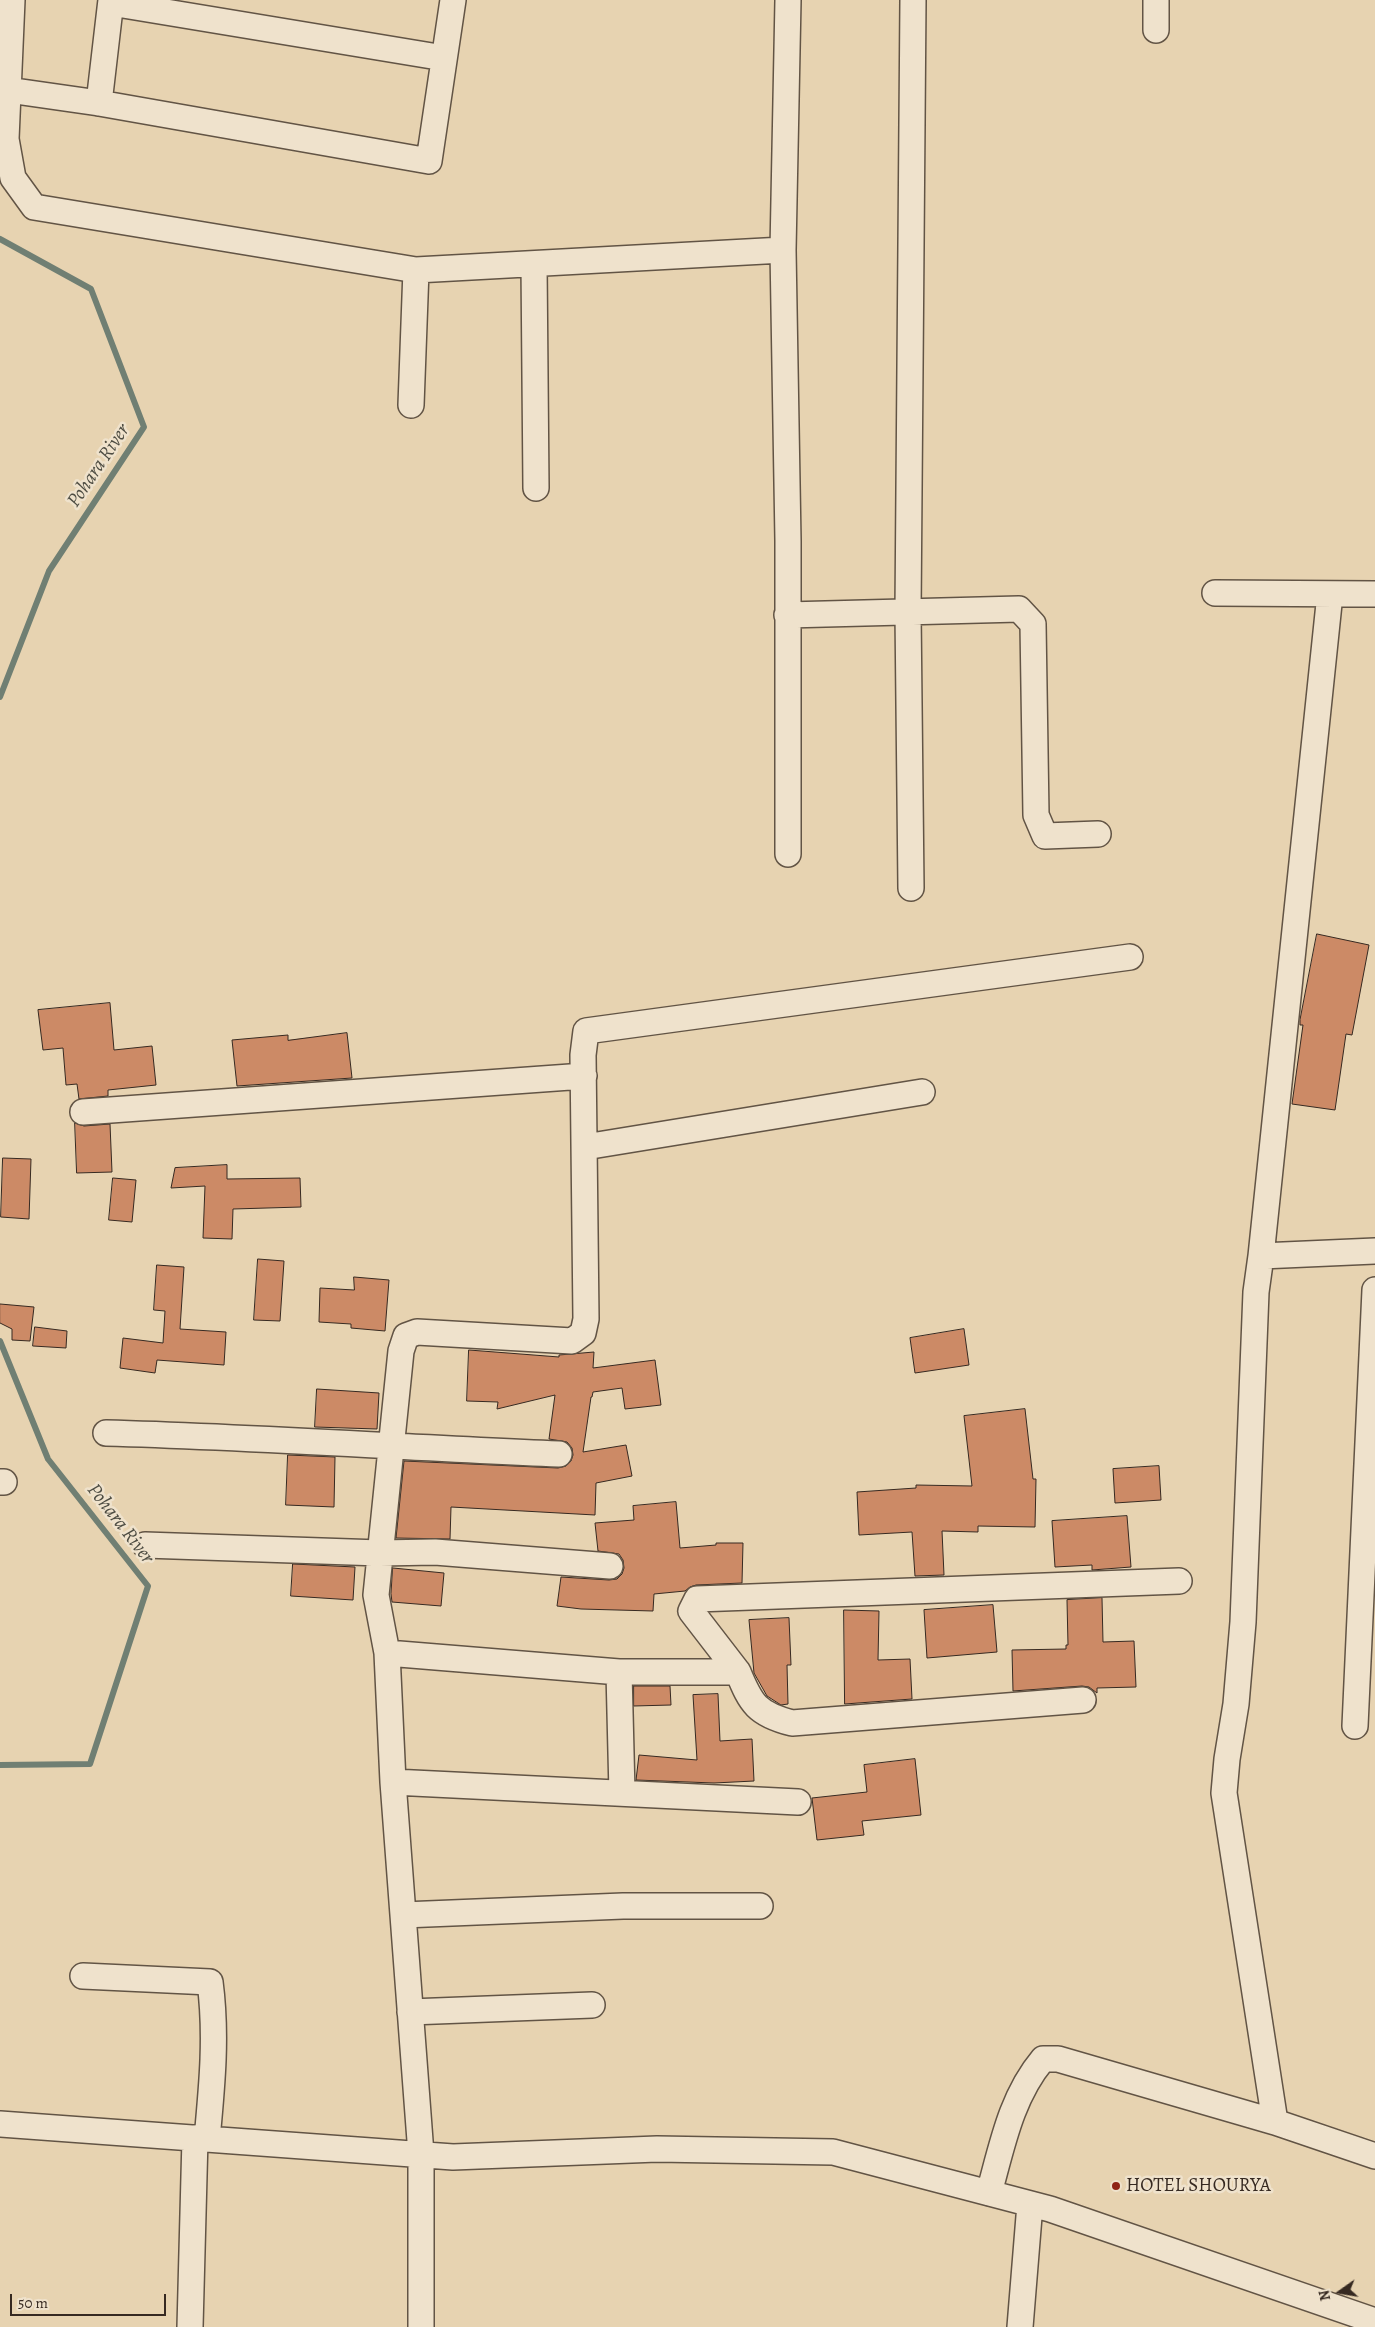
<!DOCTYPE html>
<html>
<head>
<meta charset="utf-8">
<style>
	body { margin:0 }
	#map { position:relative; width:1375px; height:2327px; overflow:hidden; background:#e7d3b1; font-family:Alegreya,serif }
	canvas { display:block }
	.north { position:absolute; left:1315px; top:2267px; width:50px; height:50px; -webkit-text-stroke:4px #efe2cc; paint-order:stroke; rotate:257deg; font-size:14px; font-weight:700; line-height:20px; text-align:center; color:#362921 }
	.north::after { content:''; display:block; margin:auto; width:18px; height:22px; background:#362921; clip-path:polygon(50% 0,100% 100%,50% 72%,0 100%) }
	.scale { position:absolute; left:10px; top:2294px; width:156px; height:22px; box-sizing:border-box; border:2px solid #362921; border-top:0; padding-left:6px; font-size:15px; line-height:18px; white-space:nowrap; color:#362921; -webkit-text-stroke:4px #efe2cc; paint-order:stroke }
</style>
</head>
<body>
<div id="map">
<canvas width="1375" height="2327"></canvas>
<div class="north">N</div>
<div class="scale">50 m</div>
</div>
<script>
const c = document.querySelector('canvas').getContext('2d');
c.lineJoin = 'round';
function trace(path, color, width, dash) {
  c.strokeStyle = color;
  c.lineWidth = width;
  c.lineCap = dash ? 'butt' : 'round';
  c.setLineDash(dash || []);
  c.stroke(path);
}
function fillPath(path, color) {
  c.fillStyle = color;
  c.fill(path, 'evenodd');
}
function drawText(font, color, halo, rows, align = 'center') {
  c.font = font + ' Alegreya,serif';
  c.lineWidth = 5;
  c.setLineDash([]);
  c.textBaseline = 'middle';
  c.strokeStyle = halo;
  c.fillStyle = color;
  for (const [text, x, y, turn = 0] of rows) {
    c.save();
    c.translate(x, y);
    c.rotate((+turn || 0) * Math.PI / 180);
    c.textAlign = isNaN(turn) ? turn : align;
    if (halo) c.strokeText(text, 0, 0);
    c.fillText(text, 0, 0);
    c.restore();
  }
}
const stream = new Path2D(`
	M0,239L91,289L144,427L49,571L0,697
	M0,1341L48,1459L148,1586L90,1764L0,1765`);
const building = new Path2D(`
	M1317,934L1369,945L1352,1035L1346,1034L1335,1110L1292,1104L1303,1025H1300V1020Z
	M110,1003L114,1050L152,1046L156,1085L108,1090V1096L79,1099L77,1084L66,1085L63,1048L43,1050L38,1010Z
	M347,1033L352,1078L237,1086L232,1040L288,1035V1040Z
	M75,1123L84,1126L110,1124L112,1172L77,1173Z
	M3,1158L31,1159L29,1219L1,1217Z
	M227,1165V1179L300,1178L301,1207L233,1209L232,1239L203,1238L205,1186L171,1188L175,1168Z
	M113,1178L136,1180L132,1222L109,1220Z
	M258,1259L284,1261L280,1321L254,1320Z
	M157,1265L184,1267L180,1329L226,1332L224,1365L157,1360L155,1373L120,1368L123,1338L163,1343L165,1311L154,1310Z
	M354,1277L389,1280L385,1331L351,1328V1324L319,1322L320,1288L354,1290Z
	M0,1304L34,1307L30,1341L12,1340V1329L0,1323Z
	M35,1327L67,1331L66,1348L33,1346Z
	M964,1329L969,1365L915,1373L910,1338Z
	M469,1350L559,1357V1355L594,1352L593,1368L655,1360L661,1405L625,1409L622,1388L593,1392L592,1397H591L583,1452L626,1445L632,1476L596,1483L595,1515L451,1507L450,1539L396,1538L404,1461L558,1468L566,1466L571,1461L573,1455L572,1448L567,1442L549,1439L555,1395L497,1409L498,1402L467,1401Z
	M317,1389L379,1393L377,1429L315,1427Z
	M1025,1409L1033,1479H1036L1035,1527L978,1526V1532L942,1531L944,1575L915,1576L912,1532L859,1535L857,1492L916,1488V1485L972,1486L964,1416Z
	M288,1455L335,1457L334,1507L286,1505Z
	M1159,1466L1161,1500L1115,1503L1113,1469Z
	M676,1502L680,1548L716,1545V1543H743L742,1583L696,1585L690,1587L685,1591L654,1594L653,1611L581,1609L557,1606L561,1577L609,1580L617,1579L622,1574L624,1568L623,1560L619,1554L598,1551L595,1523L634,1520L633,1506Z
	M1127,1516L1131,1567L1092,1570V1565L1055,1567L1052,1521Z
	M293,1564L355,1567L353,1600L291,1596Z
	M393,1568L444,1573L441,1606L392,1602L391,1594Z
	M1102,1598L1103,1642L1134,1641L1136,1687L1097,1688V1693L1089,1687L1082,1686L1013,1691L1012,1650L1066,1649V1645H1068L1067,1600Z
	M993,1605L997,1652L927,1658L924,1610Z
	M844,1610L879,1611L878,1660L910,1659L912,1699L845,1704Z
	M789,1618L791,1665H787L788,1704L781,1705L767,1696L754,1673L749,1620Z
	M634,1686H670L671,1705L634,1706Z
	M718,1694L720,1741L752,1739L754,1781L714,1783L636,1780L639,1755L697,1760L693,1695Z
	M915,1759L921,1815L862,1821L864,1835L817,1840L812,1798L867,1792L864,1765Z`);
const minor = new Path2D(`
	M111,3L444,58
	M1156,30V0
	M8,90L99,103L429,161L453,0
	M99,103L111,0
	M0,138L6,139L13,178L34,207L416,270L783,250
	M6,139L12,0
	M534,264L536,488
	M411,405L416,270
	M1215,593L1375,594
	M787,615L1019,609L1033,624L1036,815L1045,836L1098,834
	M788,854V541L783,250L788,0
	M911,888L908,612L913,0
	M83,1112L584,1076
	M585,1147L922,1092
	M1261,1256L1330,594
	M106,1433C257,1437 408,1448 559,1454
	M0,1482H4
	M145,1545L380,1553L435,1552L610,1566
	M387,1653L619,1672H738C751,1704 757,1714 792,1723L1083,1700
	M619,1672L622,1793
	M738,1672L691,1611L697,1599L1179,1581
	M1355,1726L1375,1290
	M393,1782L798,1802
	M403,1915L623,1906H760
	M83,1976L210,1982C217,2035 212,2086 207,2139
	M410,2012L592,2005
	M1275,2122L1375,2156
	M0,2124L453,2157L657,2149L833,2152L1050,2209L1375,2321
	M989,2193C1002,2146 1011,2097 1043,2059H1058L1275,2122L1224,1793L1227,1759L1236,1704L1243,1622L1256,1292L1261,1256L1375,1251
	M190,2327L195,2138
	M421,2327V2154L393,1782L387,1653L376,1595L401,1351L406,1336L417,1332L572,1341L583,1333L586,1319L583,1055L586,1031L1130,957
	M1020,2327L1030,2204`);
const markers = [
	[1116,2186,5,"#8f2418"]
];
const poiNames = [
	["HOTEL SHOURYA",1126,2186]
];
const waterNames = [
	["Pohara River",99,466,-56],
	["Pohara River",120,1524,52]
];
trace(stream, '#707f73', 6);
fillPath(building, '#cc8a66');
trace(building, '#362921', 1);
trace(minor, '#625445', 28);
trace(minor, '#efe2cc', 25);
for (const [x, y, r, color] of markers) {
  const dot = new Path2D();
  dot.arc(x, y, r, 0, 2 * Math.PI);
  c.fillStyle = color;
  c.fill(dot);
  trace(dot, '#efe2cc', 2);
}
drawText('19px', '#362921', '#efe2cc', poiNames, 'left');
drawText('italic 20px', '#4e4d43', '#efe2cc', waterNames);
</script>
</body>
</html>
